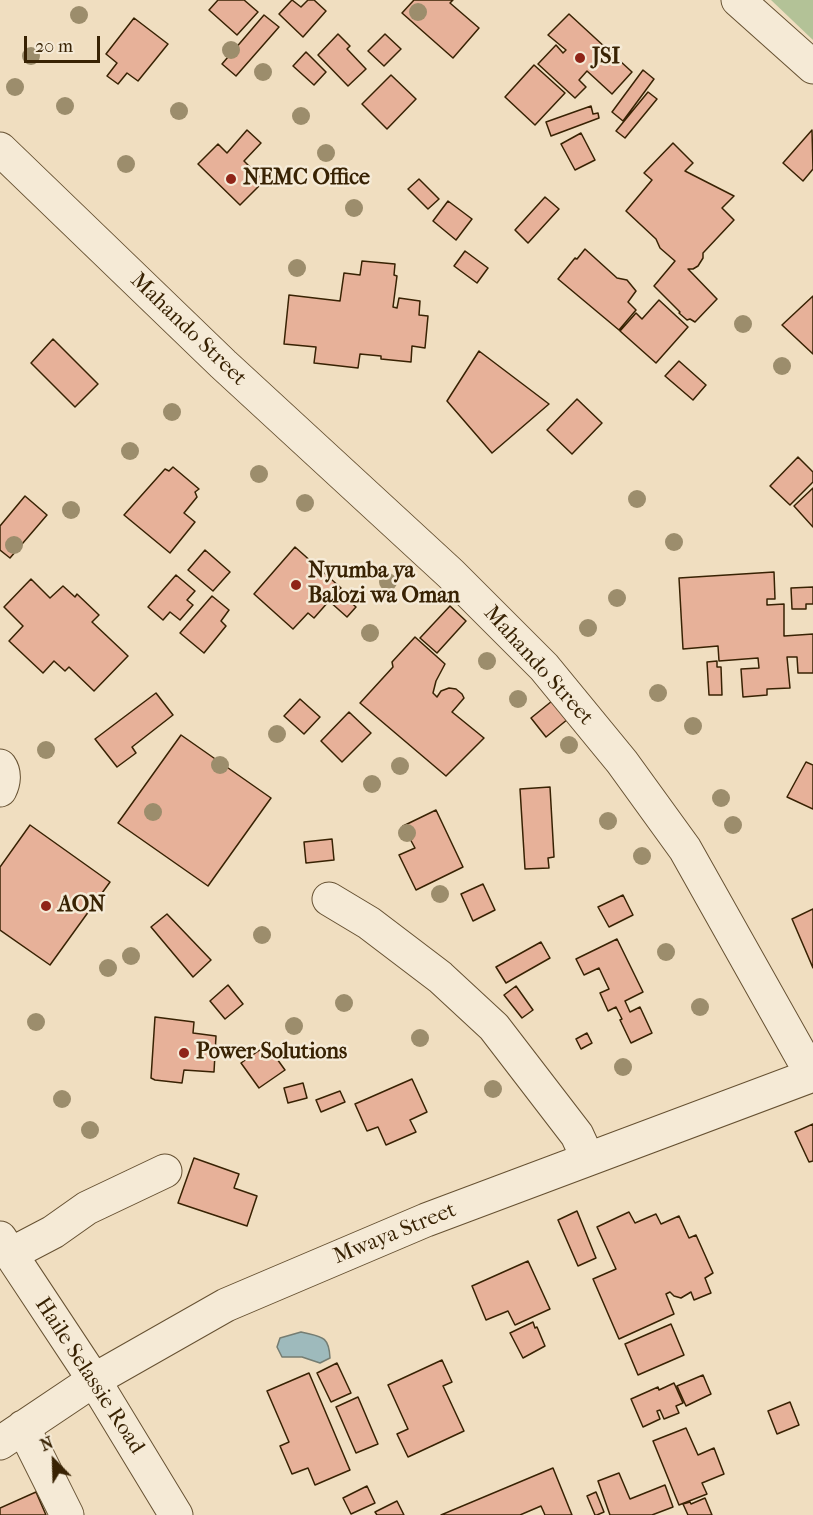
<!DOCTYPE html>
<html>
<head>
<meta charset="utf-8">
<style>
	body { margin:0 }
	#map { position:relative; width:813px; height:1515px; overflow:hidden; background:#f0dec0; font-family:"IM FELL French Canon",serif }
	canvas { display:block }
	.north { position:absolute; left:24px; top:1431px; width:60px; height:60px; -webkit-text-stroke:4px #f5ead6; paint-order:stroke; rotate:337deg; font-size:16px; font-weight:700; line-height:24px; text-align:center; color:#382203 }
	.north::after { content:''; display:block; margin:auto; width:21px; height:27px; background:#382203; clip-path:polygon(50% 0,100% 100%,50% 72%,0 100%) }
	.scale { position:absolute; left:24px; top:36px; width:76px; height:27px; box-sizing:border-box; border:3px solid #382203; border-top:0; padding-left:8px; font-size:18px; line-height:21px; white-space:nowrap; color:#382203; -webkit-text-stroke:4px #f5ead6; paint-order:stroke }
</style>
</head>
<body>
<div id="map">
<canvas width="813" height="1515"></canvas>
<div class="north">N</div>
<div class="scale">20 m</div>
</div>
<script>
const c = document.querySelector('canvas').getContext('2d');
c.lineJoin = 'round';
function fillPath(path, color) {
  c.fillStyle = color;
  c.fill(path, 'evenodd');
}
function trace(path, color, width, dash) {
  c.strokeStyle = color;
  c.lineWidth = width;
  c.lineCap = dash ? 'butt' : 'round';
  c.setLineDash(dash || []);
  c.stroke(path);
}
function drawText(font, color, halo, rows, align = 'center') {
  c.font = font + ' "IM FELL French Canon",serif';
  c.lineWidth = 5;
  c.setLineDash([]);
  c.textBaseline = 'middle';
  c.strokeStyle = halo;
  c.fillStyle = color;
  for (const [text, x, y, turn = 0] of rows) {
    c.save();
    c.translate(x, y);
    c.rotate((+turn || 0) * Math.PI / 180);
    c.textAlign = isNaN(turn) ? turn : align;
    if (halo) c.strokeText(text, 0, 0);
    c.fillText(text, 0, 0);
    c.restore();
  }
}
const green = new Path2D(`
	M771,0H813V40Z`);
const water = new Path2D(`
	M301,1332C321,1337 329,1335 330,1358L320,1363L302,1357H282L277,1347L280,1338Z`);
const building = new Path2D(`
	M218,0H244L258,12L237,35L209,10Z
	M292,0L301,7L308,0H314L326,11L303,37L279,14Z
	M414,0H453L450,3L479,28L453,58L402,13Z
	M569,14L632,72L612,94L587,71L579,80L586,87L575,98L538,64L556,45L563,53L566,50L548,35Z
	M264,15L279,27L236,76L222,64Z
	M134,18L168,44L138,81L127,73L118,84L107,76L117,63L106,54Z
	M338,34L350,46L347,49L366,69L348,86L318,55Z
	M385,34L401,49L384,66L368,51Z
	M306,52L326,72L314,85L293,66Z
	M534,65L565,93L535,125L505,97Z
	M643,70L654,79L623,121L612,112Z
	M391,75L416,99L387,129L362,104Z
	M648,92L657,99L625,138L616,131Z
	M591,106L593,114L598,113L599,118L551,136L546,122Z
	M247,130L261,143L244,161L264,181L240,205L198,164L218,144L227,153Z
	M812,130L813,169L803,181L783,163Z
	M581,133L595,160L575,170L561,144Z
	M673,143L693,163L685,171L734,196L722,208L734,220L703,253V258L698,266L693,269H688L717,299L695,322L690,319L687,320L679,313L680,312L654,286L675,261L660,248L656,239L626,211L652,180L644,173Z
	M419,179L439,199L428,209L408,189Z
	M545,197L559,209L528,243L515,230Z
	M448,201L472,219L456,240L433,221Z
	M585,249L617,278L627,280L636,291L628,302L636,310L619,330L558,279L575,258L577,259Z
	M465,251L488,268L477,283L454,266Z
	M362,261L395,264L394,275L397,276L393,307L397,308L399,298L420,301L419,315L428,316L425,348L412,346L411,362L381,359V356L360,354L358,368L314,363L316,347L284,344L289,295L340,301L344,273L360,275Z
	M813,296V354L782,325Z
	M659,300L688,327L656,363L620,331L636,313L642,319Z
	M53,339L98,384L75,407L31,363Z
	M479,351L549,404L492,453L447,401Z
	M679,361L706,385L693,400L665,376Z
	M577,399L602,423L572,454L547,430Z
	M798,457L813,472V482L790,505L770,486Z
	M173,467L199,489L195,492L197,497L184,513L195,522L170,553L124,515L165,469L169,471Z
	M813,488V527L794,506Z
	M25,496L47,515L10,558L0,550V526Z
	M295,547L341,588L338,591L356,607L347,617L329,601L314,618L308,613L293,629L254,594Z
	M205,550L230,572L213,591L188,570Z
	M774,572L775,599H767V605L784,604V636L813,634V673H798L797,657H787L790,688L767,689V695L743,697L741,669L759,668L758,658L719,661L718,646L683,649L679,578Z
	M176,575L195,591L187,600L193,605L180,620L170,612L163,620L148,607Z
	M31,579L50,598L63,586L75,597L77,594L99,615L92,622L128,656L94,691L69,667L65,671L54,661L43,673L9,641L23,626L4,607Z
	M813,587V604H806V609H792L791,588Z
	M212,596L229,610L221,621L226,626L204,653L180,633Z
	M450,606L466,621L437,653L420,638Z
	M415,637L445,664L436,681L433,693L437,697L441,691L449,688L456,689L462,694L464,698L452,712L484,738L446,776L360,703L393,667L392,662Z
	M717,661V667H721L722,695H709L707,662Z
	M156,693L173,715L132,747L136,753L117,767L95,739Z
	M300,699L320,717L304,734L284,716Z
	M552,701L568,719L546,737L531,718Z
	M349,712L371,733L342,762L321,741Z
	M181,735L271,798L208,886L118,823Z
	M806,762L813,765V809L787,797Z
	M550,787L554,857L548,858L549,868L525,869L520,789Z
	M436,810L463,867L416,890L399,855L415,848L403,826Z
	M30,825L110,882L50,965L0,930V867Z
	M332,839L334,860L306,863L304,842Z
	M483,884L495,910L473,921L461,894Z
	M623,895L633,915L609,927L598,907Z
	M813,909V968L792,919Z
	M167,914L211,960L193,977L151,927Z
	M617,939L643,992L625,1001L630,1012L640,1007L652,1033L631,1043L620,1020L622,1019L616,1007L608,1011L600,993L609,989L599,968L584,975L576,959Z
	M541,942L550,958L506,983L496,967Z
	M228,985L243,1004L225,1019L210,1001Z
	M516,986L533,1010L522,1018L504,995Z
	M155,1017L194,1022L193,1033L216,1036L214,1072L184,1070L182,1083L155,1080L151,1078Z
	M587,1033L592,1043L581,1049L576,1039Z
	M267,1045L285,1070L259,1088L241,1063Z
	M412,1079L427,1112L410,1120L416,1132L386,1145L378,1127L367,1131L355,1104Z
	M303,1083L307,1098L288,1103L284,1088Z
	M340,1091L345,1102L321,1112L316,1100Z
	M813,1124V1161L809,1162L795,1132Z
	M194,1158L239,1174L234,1188L257,1196L247,1226L178,1203Z
	M577,1211L596,1258L578,1266L558,1220Z
	M629,1212L635,1223L656,1214L661,1224L679,1216L689,1238L696,1235L713,1273L705,1278L711,1293L694,1300L691,1292L681,1298L674,1296L670,1292L666,1294L674,1314L619,1339L593,1279L616,1269L597,1227Z
	M528,1261L550,1309L515,1325L508,1311L486,1320L472,1286Z
	M533,1322L535,1328L537,1327L545,1346L523,1358L510,1333Z
	M671,1324L684,1355L638,1375L625,1344Z
	M442,1360L452,1382L443,1386L464,1431L408,1457L397,1434L408,1429L388,1385Z
	M337,1363L351,1393L331,1402L317,1373Z
	M309,1373L350,1470L315,1485L308,1468L292,1474L280,1446L289,1442L267,1391Z
	M703,1375L711,1394L686,1406L677,1386Z
	M674,1383L683,1403L676,1406L679,1413L664,1419L660,1410L657,1411L660,1419L643,1427L631,1399L658,1387L659,1390Z
	M358,1397L378,1444L356,1453L336,1407Z
	M790,1402L799,1425L777,1434L768,1411Z
	M686,1428L698,1455L714,1448L724,1474L702,1483L707,1494L679,1505L653,1441Z
	M553,1468L572,1515H545L541,1506L520,1515H441Z
	M619,1473L630,1499L665,1485L673,1507L652,1515H610L598,1481Z
	M367,1486L375,1503L351,1514L343,1498Z
	M36,1492L46,1515H0V1508Z
	M596,1492L604,1512L597,1515H595L587,1496Z
	M705,1498L712,1515H688L683,1504L690,1502L691,1504Z
	M397,1501L404,1515H377L375,1512Z`);
const minor = new Path2D(`
	M738,0L813,67
	M0,149L223,364L451,574L544,667L622,762L685,849L812,1075
	M0,766C5,773 4,782 0,790
	M329,899L369,923L440,977L494,1027L577,1135L588,1159
	M0,1238L94,1380L176,1515
	M11,1254L53,1232L87,1208L165,1171
	M23,1427L67,1515
	M0,1443L94,1380L226,1305L426,1220L813,1075`);
const trees = [
	[418,12],
	[79,15],
	[231,50],
	[31,56],
	[263,72],
	[15,87],
	[65,106],
	[179,111],
	[301,116],
	[326,153],
	[126,164],
	[354,208],
	[297,268],
	[743,324],
	[782,366],
	[172,412],
	[130,451],
	[259,474],
	[637,499],
	[305,503],
	[71,510],
	[674,542],
	[14,545],
	[388,582],
	[617,598],
	[588,628],
	[370,633],
	[487,661],
	[658,693],
	[518,699],
	[693,726],
	[277,734],
	[569,745],
	[46,750],
	[220,765],
	[400,766],
	[372,784],
	[721,798],
	[153,812],
	[608,821],
	[733,825],
	[407,833],
	[642,856],
	[440,894],
	[262,935],
	[666,952],
	[131,956],
	[108,968],
	[344,1003],
	[700,1007],
	[36,1022],
	[294,1026],
	[420,1038],
	[623,1067],
	[493,1089],
	[62,1099],
	[90,1130]
];
const markers = [
	[580,58,6,"#8f2418"],
	[231,179,6,"#8f2418"],
	[296,585,6,"#8f2418"],
	[46,906,6,"#8f2418"],
	[184,1053,6,"#8f2418"]
];
const poiNames = [
	["JSI",592,58],
	["NEMC Office",243,179],
	["Nyumba ya",308,572],
	["Balozi wa Oman",308,597],
	["AON",58,906],
	["Power Solutions",196,1053]
];
const streetNames = [
	["Mahando Street",188,330,44],
	["Mahando Street",538,666,48],
	["Mwaya Street",395,1234,-22],
	["Haile Selassie Road",89,1376,57]
];
fillPath(green, '#b3c297');
fillPath(water, '#9ebabc');
trace(water, '#757d72', 1.5);
fillPath(building, '#e7b199');
trace(building, '#382203', 1.5);
trace(minor, '#665132', 35);
trace(minor, '#f5ead6', 33);
c.fillStyle = '#9c8d6c';
for (const [x, y] of trees) {
  c.beginPath();
  c.arc(x, y, 9, 0, 2 * Math.PI);
  c.fill();
}
for (const [x, y, r, color] of markers) {
  const dot = new Path2D();
  dot.arc(x, y, r, 0, 2 * Math.PI);
  c.fillStyle = color;
  c.fill(dot);
  trace(dot, '#f5ead6', 2);
}
drawText('bold 22px', '#382203', '#f5ead6', poiNames, 'left');
drawText('22px', '#382203', '#f5ead6', streetNames);
</script>
</body>
</html>
